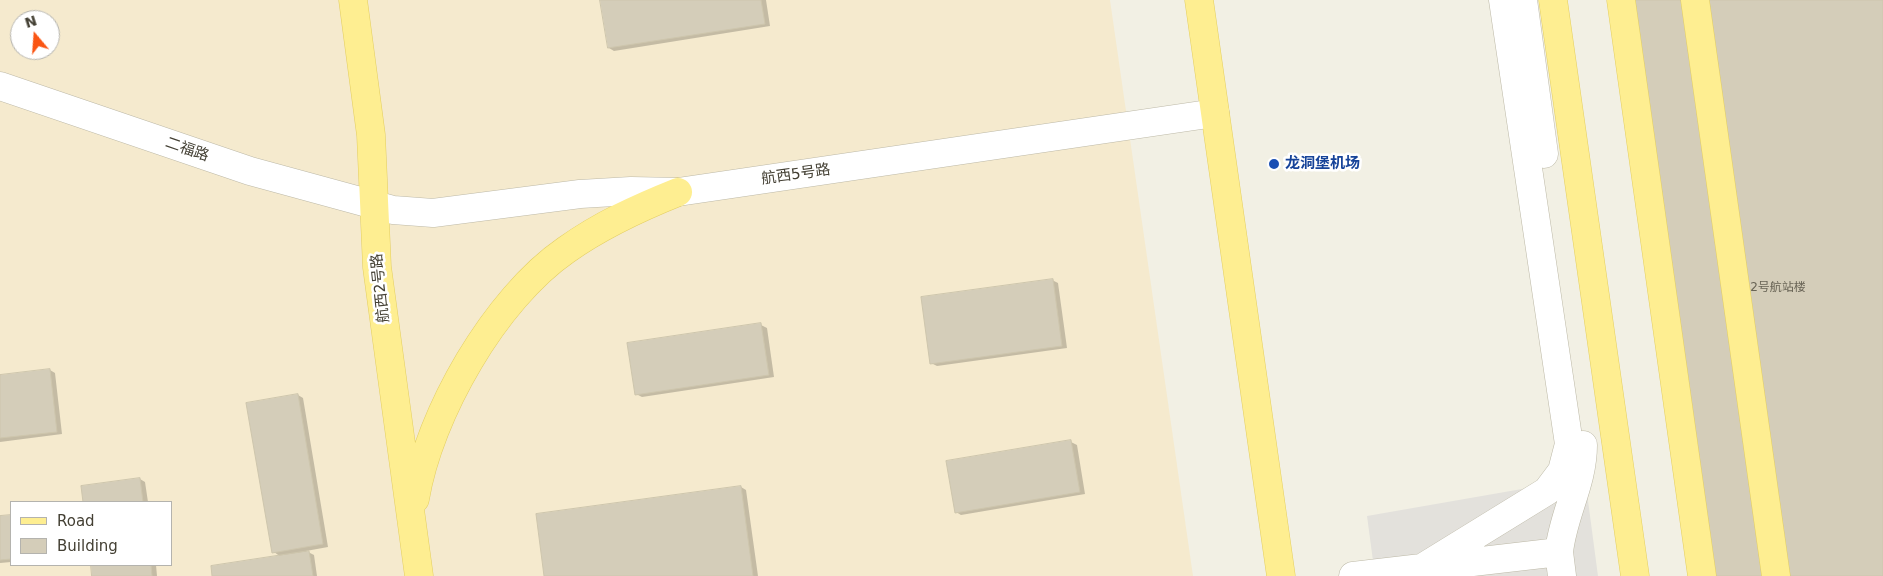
<!DOCTYPE html>
<html>
<head>
<meta charset="utf-8">
<style>
	body { margin:0 }
	#map { position:relative; width:1883px; height:576px; overflow:hidden; background:#f2f0e4; font-family:"DejaVu Sans",sans-serif }
	canvas { display:block }
	.legend { position:absolute; left:10px; top:501px; width:162px; height:65px; box-sizing:border-box; background:#fff; border:1px solid #b4b3ae; margin:0; padding:6px 9px; list-style:none; font-size:15px; color:#444034 }
	.legend li { display:flex; align-items:center; gap:10px; height:25px }
	.legend b { width:25px; border:1px solid #b4b3ae }
	.north { position:absolute; left:10px; top:10px; width:50px; height:50px; box-sizing:border-box; background:#fff; border:1px solid #b4b3ae; border-radius:50%; rotate:342deg; font-size:14px; font-weight:700; line-height:20px; text-align:center; color:#444034 }
	.north::after { content:''; display:block; margin:auto; width:18px; height:22px; background:#fa5513; clip-path:polygon(50% 0,100% 100%,50% 72%,0 100%) }
</style>
</head>
<body>
<div id="map">
<canvas width="1883" height="576"></canvas>
<ul class="legend">
<li><b style="height:6px;background:#feee91"></b>Road</li>
<li><b style="height:14px;background:#d4cdb9"></b>Building</li>
</ul>
<div class="north">N</div>
</div>
<script>
const c = document.querySelector('canvas').getContext('2d');
c.lineJoin = 'round';
function fillPath(path, color) {
  c.fillStyle = color;
  c.fill(path, 'evenodd');
}
function trace(path, color, width, dash) {
  c.strokeStyle = color;
  c.lineWidth = width;
  c.lineCap = dash ? 'butt' : 'round';
  c.setLineDash(dash || []);
  c.stroke(path);
}
function drawText(font, color, halo, rows, align = 'center') {
  c.font = font + ' "DejaVu Sans","Noto Sans SC",sans-serif';
  c.lineWidth = 5;
  c.setLineDash([]);
  c.textBaseline = 'middle';
  c.strokeStyle = halo;
  c.fillStyle = color;
  for (const [text, x, y, turn = 0] of rows) {
    c.save();
    c.translate(x, y);
    c.rotate((+turn || 0) * Math.PI / 180);
    c.textAlign = isNaN(turn) ? turn : align;
    if (halo) c.strokeText(text, 0, 0);
    c.fillText(text, 0, 0);
    c.restore();
  }
}
const commercial = new Path2D(`
	M0,0H1110L1193,576H0ZM20,20H50V50H20ZM11,502H171V565H11Z`);
const parking = new Path2D(`
	M1585,478L1598,576H1375L1367,516Z`);
const shadow = new Path2D(`
	M601,0H766L770,26L614,51L609,48Z
	M1052,280L1058,283L1067,348L937,366L931,363Z
	M761,325L767,328L774,377L642,397L636,394Z
	M50,370L55,373L62,434L0,442V376Z
	M298,395L303,398L328,547L306,551L314,555L317,576H214L281,557L274,552Z
	M1071,442L1077,445L1085,494L961,515L956,512Z
	M140,479L145,482L148,502H84L82,487Z
	M741,487L746,490L758,576H545Z
	M11,516V562L0,563V517Z
	M92,565H156L157,576H93Z`);
const building = new Path2D(`
	M600,0H761L765,24L608,48Z
	M1631,0H1883V576H1713Z
	M1053,279L1062,346L930,364L921,297Z
	M761,323L769,375L635,395L627,343Z
	M50,369L57,432L0,438V375Z
	M298,394L323,544L272,553L246,403Z
	M1071,440L1080,492L955,513L946,461Z
	M140,478L143,502H83L81,486Z
	M741,486L753,576H544L536,514Z
	M11,515V559L0,560V516Z
	M309,551L313,576H212L211,566Z
	M91,565H151L152,576H92Z`);
const minor = new Path2D(`
	M1523,0L1544,154
	M0,86L250,171L393,210L433,213L580,194L631,191L678,192L1215,113
	M1559,552C1563,514 1583,484 1583,445
	M1422,568L1547,491L1562,471L1569,444L1503,0
	M1353,576L1559,552L1562,576`);
const major = new Path2D(`
	M353,0L371,135L377,267L419,576
	M1199,0L1281,576
	M1553,0L1635,576
	M1621,0L1702,576
	M1695,0L1776,576
	M415,499C429,414 495,299 566,250C601,225 638,208 678,192`);
const markers = [
	[1274,164,6,"#1a4fb4"]
];
const numberNames = [
	["2号航站楼",1778,288]
];
const streetNames = [
	["二福路",187,150,19],
	["航西5号路",796,175,-8],
	["航西2号路",381,288,-96]
];
const transitNames = [
	["龙洞堡机场",1285,164]
];
fillPath(commercial, '#f5eace');
fillPath(parking, '#e3e1dc');
fillPath(shadow, '#0003');
fillPath(building, '#d4cdb9');
trace(building, '#cec6ad', 1);
trace(minor, '#bdb9a7', 29);
trace(major, '#e3ce61', 29);
trace(minor, '#fff', 28);
trace(major, '#feee91', 28);
for (const [x, y, r, color] of markers) {
  const dot = new Path2D();
  dot.arc(x, y, r, 0, 2 * Math.PI);
  c.fillStyle = color;
  c.fill(dot);
  trace(dot, '#fff', 2);
}
drawText('12px', '#686355', null, numberNames);
drawText('15px', '#444034', '#fff', streetNames);
drawText('bold 15px', '#164399', '#fff', transitNames, 'left');
</script>
</body>
</html>
